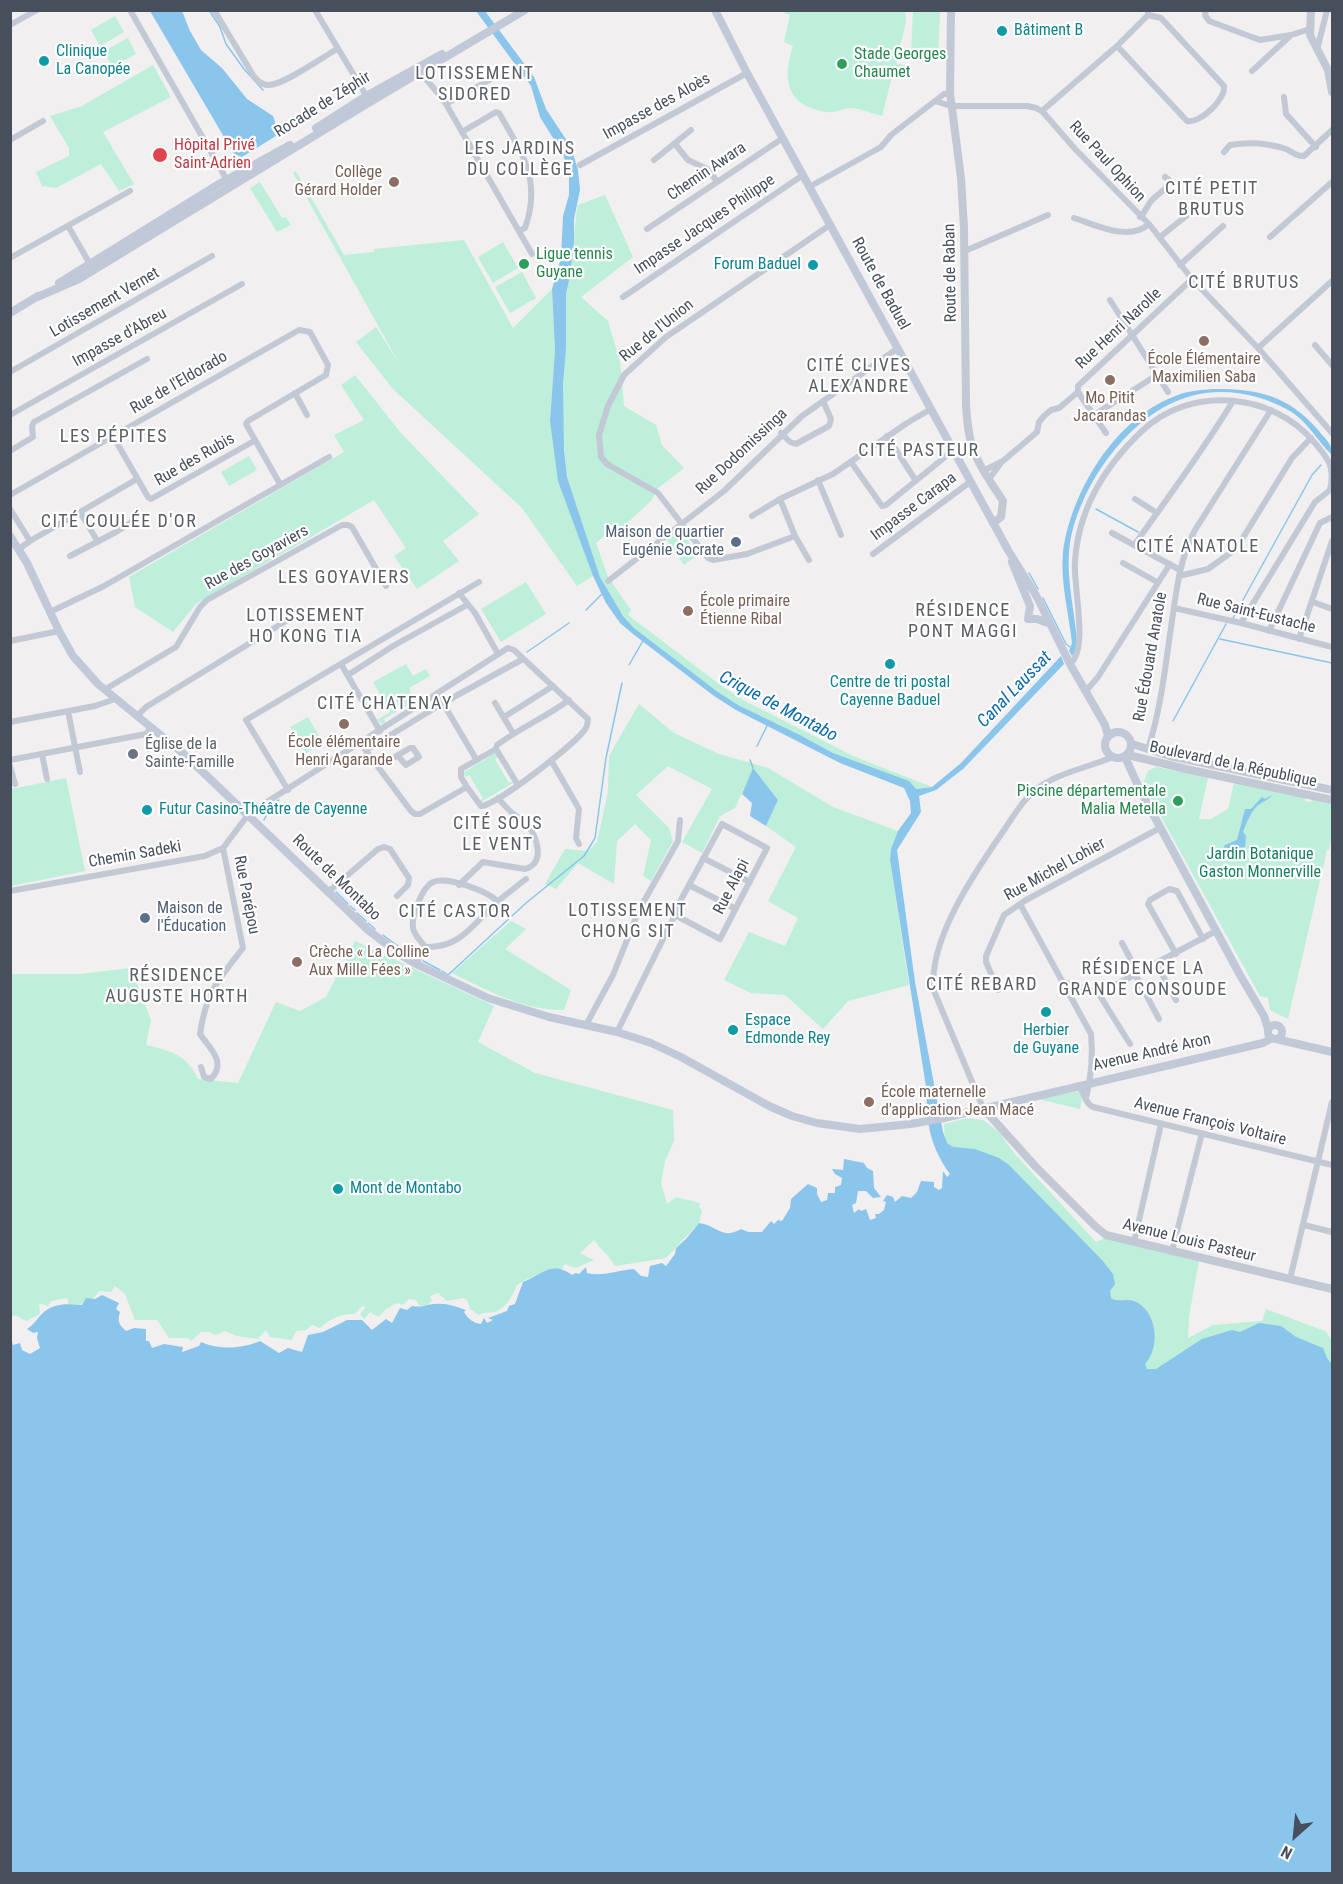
<!DOCTYPE html>
<html>
<head>
<meta charset="utf-8">
<style>
	body { margin:0 }
	#map { position:relative; width:1343px; height:1884px; overflow:hidden; background:#f1efef; font-family:"Roboto Condensed",sans-serif }
	canvas { display:block }
	.frame { position:absolute; inset:0; border:12px solid #474e5c; pointer-events:none }
	.north { position:absolute; left:1265px; top:1806px; width:60px; height:60px; -webkit-text-stroke:4px #fff; paint-order:stroke; rotate:207deg; font-size:16px; font-weight:700; line-height:24px; text-align:center; color:#474e5c }
	.north::after { content:''; display:block; margin:auto; width:21px; height:27px; background:#474e5c; clip-path:polygon(50% 0,100% 100%,50% 72%,0 100%) }
</style>
</head>
<body>
<div id="map">
<canvas width="1343" height="1884"></canvas>
<div class="frame"></div>
<div class="north">N</div>
</div>
<script>
const c = document.querySelector('canvas').getContext('2d');
c.lineJoin = 'round';
function fillPath(path, color) {
  c.fillStyle = color;
  c.fill(path, 'evenodd');
}
function trace(path, color, width, dash) {
  c.strokeStyle = color;
  c.lineWidth = width;
  c.lineCap = dash ? 'butt' : 'round';
  c.setLineDash(dash || []);
  c.stroke(path);
}
function drawText(font, color, halo, rows, align = 'center') {
  c.font = font + ' "Roboto Condensed",sans-serif';
  c.lineWidth = 4.5;
  c.setLineDash([]);
  c.textBaseline = 'middle';
  c.strokeStyle = halo;
  c.fillStyle = color;
  for (const [text, x, y, turn = 0] of rows) {
    c.save();
    c.translate(x, y);
    c.rotate((+turn || 0) * Math.PI / 180);
    c.textAlign = isNaN(turn) ? turn : align;
    if (halo) c.strokeText(text, 0, 0);
    c.fillText(text, 0, 0);
    c.restore();
  }
}
const green = new Path2D(`
	M785,11H905L906,22L896,63L911,67L909,79L893,76V73L882,116C873,114 860,108 850,108C842,109 836,113 827,112C786,106 782,80 793,46L784,42L790,15L784,13Z
	M913,11H940L938,59L911,54Z
	M115,16L124,32L100,46L91,30Z
	M128,38L136,54L112,67L104,51Z
	M153,65L171,97L103,132L134,184L119,191L101,164L56,188L42,186L36,172L69,156V148L50,116L82,106Z
	M296,171L344,255L374,252V249L464,240L513,328L552,289L555,350L550,421L576,525L593,576L577,586L522,508L393,389L356,342L376,327L400,365L293,173Z
	M260,182L282,218L286,217L291,225L277,232L250,188Z
	M605,195L633,257L581,297L608,321L620,362L624,406L656,425L662,445L684,468L657,489L652,500L627,523L631,529L617,540L609,532L596,543L608,577L631,610L628,615L723,687L745,701L853,756L932,787L916,789L833,753L800,735L738,705L718,692L634,628L623,616L600,577L567,477L562,421L566,294C570,277 573,260 574,242C575,229 575,218 578,205Z
	M503,242L518,268L493,283L478,257Z
	M522,272L536,298L510,313L495,287Z
	M355,375L400,432L479,514L443,541L459,561L417,589L394,556L406,548L374,500L196,604L173,632L135,607L129,577L344,452L334,435L364,420L341,385Z
	M249,456L257,470L229,486L221,472Z
	M680,530L698,554L684,565L666,539Z
	M526,582L546,614L501,642L481,609Z
	M406,664L413,676L426,669L430,676L409,688L415,701L384,719L386,723L382,724L377,720L390,712L373,682Z
	M639,704L674,733L719,754L768,768L833,807L898,831L891,849L890,860L909,985L848,1001L823,1029L785,995L751,993L724,980L749,932L785,946L798,918L768,901L796,847L766,826L778,800L753,769L735,808L720,816L702,853L682,842L712,789L668,766L636,795L669,828L673,841L651,881L643,876L651,840L635,824L617,841L614,884L578,863L556,889L545,884L565,849L588,851L597,842L608,792L609,756Z
	M308,717L323,743L306,753L290,727Z
	M495,753L499,757L495,759L509,783L513,781V783L481,802L480,801L483,798L469,775L466,777L463,773Z
	M1156,767L1208,777L1199,819H1211L1228,809L1234,783L1305,798V801L1310,802L1313,800L1332,804V833L1329,850H1327L1288,1019L1270,1010L1268,998L1260,996L1143,784L1148,771Z
	M66,778L85,871L11,886V789Z
	M511,921L526,929L505,949L571,990L564,1010C525,1011 486,990 452,973Z
	M355,941L494,1006L478,1042L535,1073L673,1110L674,1141L665,1161L661,1183L667,1204L676,1197L700,1203L699,1207L702,1210L699,1223L666,1258L615,1266C610,1256 601,1250 594,1240L580,1253L594,1260L575,1268L564,1264L563,1269C545,1270 532,1276 517,1285C513,1294 508,1305 499,1310C493,1314 486,1311 479,1315L470,1309L467,1300L463,1298L447,1301L438,1293L430,1296L432,1301L426,1306L419,1305L416,1300L409,1299L403,1305L397,1303L386,1309L379,1317L370,1312L364,1319L360,1314L366,1307L362,1306L355,1314C340,1314 331,1318 320,1328L312,1325L306,1330L296,1331L292,1340L270,1337L266,1330L258,1339L237,1336L225,1331L215,1335L210,1332H201L191,1341L188,1338H169L157,1320H135L125,1294L115,1286L111,1292L99,1291C91,1304 82,1305 68,1304V1298L51,1301L48,1306L39,1303L40,1314L26,1321L15,1315L11,1317V974H80L131,968L151,1020L146,1045C171,1051 186,1054 198,1079L238,1083L276,1002L300,1011L326,997Z
	M1080,1091L1082,1097L1080,1109L1042,1100V1098Z
	M967,1118L983,1120L999,1132L1014,1153L1096,1242L1105,1238L1199,1261L1189,1316L1188,1338L1213,1325L1262,1321L1266,1309L1325,1331L1332,1340V1394L1178,1417L963,1181L945,1141L944,1124Z`);
const water = new Path2D(`
	M150,11H182L190,31L201,50L222,68L247,99L273,116L279,134L242,157L234,154Z
	M476,11H485L534,77L546,109L571,147L578,170L580,190L574,219V243L570,276L566,294V348L563,384L564,449L567,477L600,577L623,616L634,628L718,692L738,705L800,735L833,753L909,781L916,789L932,787L961,763L1061,656L1064,664L963,769L936,790L919,796L921,812L897,850L915,982L943,1132L947,1143L953,1147L975,1149L999,1158L1009,1165L1102,1260L1113,1274L1115,1284L1110,1291L1111,1298C1118,1303 1126,1298 1134,1301C1157,1310 1161,1347 1145,1364L1147,1369H1156L1202,1339L1232,1330L1240,1332L1259,1323L1281,1326L1296,1337L1323,1348L1327,1358L1332,1364V1873H11L10,1335L13,1345L20,1343L22,1350L30,1354L40,1348L37,1338L38,1332L33,1333L27,1329C35,1324 38,1317 44,1312C55,1303 69,1304 82,1305L86,1298L95,1299L102,1295L119,1303L116,1309L120,1312C117,1321 119,1325 126,1331L134,1328L146,1329V1341H149L152,1348L164,1344L183,1347L182,1352L199,1346L201,1342C219,1350 242,1349 260,1341L279,1353L288,1348L302,1352L308,1335L323,1332L347,1320H362L372,1330L386,1319L392,1323L400,1308L407,1310L412,1306C424,1308 426,1304 436,1304C447,1303 456,1307 466,1310L464,1312C468,1319 473,1323 481,1324L484,1318L487,1323L493,1320L488,1318L507,1311L509,1306L515,1304L523,1282C542,1275 551,1260 572,1275L576,1273L579,1274L586,1267L587,1273C603,1277 618,1270 634,1269L641,1276L648,1277L650,1266L662,1263L666,1266L675,1254L676,1248L686,1239L699,1223C719,1226 721,1240 741,1229L748,1232H762L771,1221L774,1224L778,1220L782,1221L790,1208L791,1199L808,1184L817,1188V1194L821,1202L827,1200L828,1193H835V1187L841,1185L842,1178L835,1174L832,1169L843,1170L844,1159L864,1163L867,1168L873,1171L874,1188L881,1197L873,1198L866,1191H858L856,1203L852,1205L854,1213L859,1209L861,1211L866,1209L870,1220L876,1218L875,1214H879L884,1210L886,1202L883,1201L887,1195L893,1197L895,1202L902,1196L911,1198L917,1192L921,1181L934,1182V1187L939,1190L942,1188L943,1171L947,1177L950,1174C932,1150 925,1122 927,1093L890,860L891,849L898,831L911,813L910,801L904,788L840,763L736,710L714,696L633,634L620,623L606,603L593,576L558,481L550,421L555,350L552,289L561,258L563,216L569,195V175L563,154L540,117L531,86Z
	M1213,389C1259,389 1288,395 1319,431C1325,439 1333,444 1332,455C1317,441 1307,420 1288,410C1260,394 1223,387 1191,396C1131,412 1080,484 1070,543C1065,576 1075,610 1077,643L1075,652L1072,656L1069,651L1072,643C1069,614 1060,582 1063,552C1071,492 1114,420 1173,397C1186,391 1199,390 1213,389Z
	M753,768L778,800L766,826L750,816L752,803L742,794Z
	M1272,795C1268,801 1261,802 1257,806C1250,813 1246,824 1243,832L1246,836L1245,847L1220,853L1225,845L1237,840L1245,809H1251L1262,797L1265,799Z`);
const stream = new Path2D(`
	M209,10L220,27L226,44L244,69L263,90
	M1096,509L1138,532
	M1029,573L1038,589
	M1043,598L1066,644L1070,647
	M586,610L602,594
	M1233,618L1312,475L1321,465
	M1220,639L1332,663
	M527,652L569,623
	M629,665L644,639
	M1173,721L1226,624
	M757,746L767,726
	M750,760L753,768
	M264,820L273,803L279,800
	M336,892L348,904
	M350,906L355,910
	M357,913L366,921
	M368,923L375,929
	M383,935L395,944
	M397,945L407,952
	M410,954L415,957
	M423,961L440,970
	M442,971L448,975L526,903L584,856L595,838L606,758L622,683`);
const minor = new Path2D(`
	M130,10L228,182
	M214,10L253,75C257,80 261,85 268,85C282,86 323,57 337,49
	M315,10L367,97
	M1206,10L1205,15L1209,21L1260,40L1291,35L1310,29
	M10,25L37,10
	M1117,46L1187,121C1200,124 1226,99 1224,86L1161,18L1148,15
	M1317,50L1327,10
	M418,69C427,82 437,90 446,104L532,254
	M1252,71L1289,37
	M1284,97L1286,114L1316,147
	M935,101L951,106H1027L1036,108L1042,111L1076,150L1149,224L1192,279L1258,348L1332,433
	M446,104L502,73
	M1042,111L1117,46L1148,15V10
	M462,132L496,112L499,113C522,153 542,180 525,228L519,231
	M10,140L43,121
	M675,144L688,160L707,169L717,181
	M1224,152L1230,145C1248,142 1268,143 1286,149C1293,152 1296,157 1304,156L1332,130
	M654,160L691,130
	M580,165L747,73
	M809,187L881,147L891,135L944,94L950,93
	M1140,217C1145,212 1146,209 1149,204C1155,194 1167,192 1169,180L1165,177
	M1074,218C1096,225 1129,242 1149,224
	M68,226L90,264
	M647,229L783,138
	M1160,237L1190,213L1191,209L1189,205
	M1270,237L1332,182
	M965,251L1048,215
	M10,258L130,191
	M1180,265L1223,226
	M623,297L803,175
	M1110,300L1168,392
	M1315,345L1332,365
	M1258,348L1332,281
	M10,372L212,256
	M295,393L307,415
	M10,415L242,284
	M1094,415L1157,375
	M781,433L790,442L796,444L829,426L831,419L823,401
	M1106,433L1078,392V386L1192,279
	M113,436L148,497L151,499L254,441
	M887,436L916,481
	M10,451L33,437L32,426L34,422L147,359
	M851,462L882,506L886,505L950,453L954,452
	M983,471L1003,461L1037,432L1039,422L1044,416L1051,410L1059,408L1078,392
	M989,479L1001,463
	M818,480L841,535
	M10,495L299,330L310,332L328,365L326,375L248,421L246,424L280,484
	M780,499L795,536L809,560
	M1135,499L1157,513
	M10,509L30,541
	M80,512L98,542
	M752,516L780,499L833,474L907,423L931,409
	M1112,533L1180,570
	M795,536L747,554L713,560L708,558L658,493L607,464L601,457L599,435L608,406L624,375L666,337L830,225
	M1135,544C1168,497 1203,451 1233,401
	M19,549L30,541L137,479
	M873,554L970,482
	M70,556L116,532L135,520
	M1123,563L1157,582
	M1179,576L1208,569L1236,549L1292,458L1311,438
	M608,581L724,491L802,416L898,348
	M459,593L475,613L498,654
	M1313,602L1332,609
	M1174,608L1241,623L1332,647
	M50,612L104,586L329,457
	M1269,631L1320,523L1332,517
	M1299,639L1332,541
	M10,641L59,631
	M341,664L380,731
	M1070,664C1089,649 1073,586 1075,562C1078,510 1105,466 1142,431C1190,385 1272,392 1314,442C1329,459 1335,467 1330,490L1315,502L1241,623
	M348,675L393,646L467,605
	M104,690L176,647L200,607L207,600L342,525H348L352,527L386,586
	M1085,692L1098,677L1170,564
	M437,693L476,759
	M495,703L513,733
	M68,711L80,772
	M137,716L146,707L286,621L294,613
	M504,717L553,686
	M10,722L95,706L115,699
	M496,749L497,745C520,728 546,717 569,700
	M1148,749C1162,706 1166,659 1173,614C1177,585 1181,556 1195,530L1271,410
	M366,750L443,703L523,659
	M42,754L47,779
	M10,760L146,734L151,727
	M551,760L579,809L576,838L579,844
	M10,766L15,784
	M378,767L410,748H413L419,757L406,765L398,756
	M467,787L461,777V769L496,749L518,785
	M288,790L246,720L479,582
	M722,824L767,848L720,939L675,915L676,909Z
	M703,858L750,882
	M459,885L483,862L525,869C546,863 537,837 527,824C523,819 517,817 512,813C507,808 502,803 498,798
	M689,885L736,909
	M10,891L205,856L223,848L248,815L256,809L508,648L514,650L588,719C587,723 588,724 586,728C577,743 497,805 481,806L467,787L420,814H415L411,811L361,744
	M328,892L378,849L384,847L390,849L409,878L408,885L397,896
	M498,902C488,891 447,876 433,882C422,887 411,917 413,928C414,935 421,941 425,947C461,948 472,925 496,903C505,895 516,887 526,879
	M1020,904L1091,1034C1093,1054 1091,1078 1086,1098
	M1122,943L1138,973
	M1176,954L1148,904L1150,900L1169,889L1177,891L1203,939
	M1156,963L1176,1000
	M416,964L425,947
	M1135,974L1159,1019
	M1064,982L1094,991L1106,990L1216,931
	M998,990L986,962V956L1004,915L1026,900L1160,828
	M1097,991L1130,1044
	M586,1025L613,975L639,910L678,841L680,820
	M617,1032L675,915
	M201,1067L204,1077L211,1079C227,1062 210,1049 200,1034C206,992 218,980 243,948L223,848
	M1078,1086C1086,1092 1083,1102 1093,1107L1332,1165
	M983,1108L934,991C927,942 975,872 1002,833C1012,819 1020,803 1033,792C1055,773 1087,768 1113,757
	M1304,1225L1332,1232
	M1134,1242L1161,1124
	M1172,1251L1202,1133
	M1290,1279L1332,1102`);
const tertiary = new Path2D(`
	M951,10L950,93L961,178L964,228L966,404C967,419 968,437 974,451C980,469 993,485 1003,501L1001,517L993,523
	M1311,10L1310,35L1328,70L1332,92
	M1332,466V468
	M1132,744L1170,756L1332,790
	M1128,755L1186,769L1332,800
	M983,1108L1036,1167L1095,1226L1106,1235L1332,1289`);
const secondary = new Path2D(`
	M715,10L747,73L1008,550L1037,597L1070,664L1105,725L1108,736
	M316,128L366,96L442,54
	M59,283L219,184L290,145
	M35,298L79,279L97,268L370,102L525,10
	M10,313L38,296
	M10,536L27,563L59,631L73,656L98,684L185,755L368,930L401,955L416,964L488,998L549,1017L617,1032L651,1043L681,1057L769,1106L792,1116L817,1123L860,1129L911,1124L944,1118L1263,1043L1272,1038
	M1012,562L1030,606L1028,619H1037L1045,622
	M1105 745a13 13 0 1 1 26 0a13 13 0 1 1-26 0Z
	M1125,757L1140,790L1240,975L1264,1016L1268,1029
	M1268 1032a7 7 0 1 1 14 0a7 7 0 1 1-14 0Z
	M1276,1039L1332,1052`);
const markers = [
	[1002,31,6,"#0f9aa8"],
	[44,61,6,"#0f9aa8"],
	[842,64,6,"#2e9e5b"],
	[160,155,8,"#e0444e"],
	[394,182,6,"#8d6e63"],
	[524,264,6,"#2e9e5b"],
	[813,265,6,"#0f9aa8"],
	[1204,341,6,"#8d6e63"],
	[1110,380,6,"#8d6e63"],
	[736,542,6,"#5c6f8a"],
	[688,611,6,"#8d6e63"],
	[890,664,6,"#0f9aa8"],
	[344,724,6,"#8d6e63"],
	[133,754,6,"#6b7280"],
	[1178,801,6,"#2e9e5b"],
	[147,810,6,"#0f9aa8"],
	[145,918,6,"#5c6f8a"],
	[297,962,6,"#8d6e63"],
	[1046,1012,6,"#0f9aa8"],
	[733,1030,6,"#0f9aa8"],
	[869,1102,6,"#8d6e63"],
	[338,1189,6,"#0f9aa8"]
];
const cultureNames = [
	["Bâtiment B",1014,31],
	["Clinique",56,52],
	["La Canopée",56,70],
	["Forum Baduel",801,265,"right"],
	["Centre de tri postal",890,683,"center"],
	["Cayenne Baduel",890,701,"center"],
	["Futur Casino-Théâtre de Cayenne",159,810],
	["Espace",745,1021],
	["Edmonde Rey",745,1039],
	["Herbier",1046,1031,"center"],
	["de Guyane",1046,1049,"center"],
	["Mont de Montabo",350,1189]
];
const leisureNames = [
	["Stade Georges",854,55],
	["Chaumet",854,73],
	["Ligue tennis",536,255],
	["Guyane",536,273],
	["Piscine départementale",1166,792,"right"],
	["Malia Metella",1166,810,"right"]
];
const streetNames = [
	["Rocade de Zéphir",323,105,-32],
	["Impasse des Aloès",657,107,-29],
	["Rue Paul Ophion",1107,162,47],
	["Chemin Awara",707,172,-34],
	["Impasse Jacques Philippe",705,225,-34],
	["Route de Raban",951,273,-91],
	["Route de Baduel",880,284,61],
	["Lotissement Vernet",105,303,-30],
	["Rue Henri Narolle",1119,329,-43],
	["Rue de l'Union",657,331,-39],
	["Impasse d'Abreu",120,338,-29],
	["Rue de l'Eldorado",179,383,-30],
	["Rue Dodomissinga",742,452,-43],
	["Rue des Rubis",195,460,-30],
	["Impasse Carapa",914,507,-37],
	["Rue des Goyaviers",257,558,-29],
	["Rue Saint-Eustache",1256,614,14],
	["Rue Édouard Anatole",1151,657,-80],
	["Boulevard de la République",1233,765,12],
	["Chemin Sadeki",135,855,-10],
	["Rue Michel Lohier",1055,870,-29],
	["Route de Montabo",336,878,44],
	["Rue Alapi",732,887,-63],
	["Rue Parépou",246,895,79],
	["Avenue André Aron",1152,1053,-13],
	["Avenue François Voltaire",1210,1122,14],
	["Avenue Louis Pasteur",1189,1241,14]
];
const healthNames = [
	["Hôpital Privé",174,146],
	["Saint-Adrien",174,164]
];
const educationNames = [
	["Collège",382,173,"right"],
	["Gérard Holder",382,191,"right"],
	["École Élémentaire",1204,360],
	["Maximilien Saba",1204,378],
	["Mo Pitit",1110,399],
	["Jacarandas",1110,417],
	["École primaire",700,602,"left"],
	["Étienne Ribal",700,620,"left"],
	["École élémentaire",344,743],
	["Henri Agarande",344,761],
	["Crèche « La Colline",309,953,"left"],
	["Aux Mille Fées »",309,971,"left"],
	["École maternelle",881,1093,"left"],
	["d'application Jean Macé",881,1111,"left"]
];
const serviceNames = [
	["Maison de quartier",724,533],
	["Eugénie Socrate",724,551],
	["Maison de",157,909,"left"],
	["l'Éducation",157,927,"left"]
];
const worshipNames = [
	["Église de la",145,745],
	["Sainte-Famille",145,763]
];
const parkNames = [
	["Jardin Botanique",1260,855],
	["Gaston Monnerville",1260,873]
];
const neighbourhoodNames = [
	["LOTISSEMENT",475,74],
	["SIDORED",475,95],
	["LES JARDINS",520,149],
	["DU COLLÈGE",520,170],
	["CITÉ PETIT",1212,189],
	["BRUTUS",1212,210],
	["CITÉ BRUTUS",1244,283],
	["CITÉ CLIVES",859,366],
	["ALEXANDRE",859,387],
	["LES PÉPITES",114,437],
	["CITÉ PASTEUR",919,451],
	["CITÉ COULÉE D'OR",119,522],
	["CITÉ ANATOLE",1198,547],
	["LES GOYAVIERS",344,578],
	["RÉSIDENCE",963,611],
	["PONT MAGGI",963,632],
	["LOTISSEMENT",306,616],
	["HO KONG TIA",306,637],
	["CITÉ CHATENAY",385,704],
	["CITÉ SOUS",498,824],
	["LE VENT",498,845],
	["LOTISSEMENT",628,911],
	["CHONG SIT",628,932],
	["CITÉ CASTOR",455,912],
	["RÉSIDENCE LA",1143,969],
	["GRANDE CONSOUDE",1143,990],
	["RÉSIDENCE",177,976],
	["AUGUSTE HORTH",177,997],
	["CITÉ REBARD",982,985]
];
const waterNames = [
	["Canal Laussat",1015,690,-46],
	["Crique de Montabo",778,707,28]
];
fillPath(green, '#bdefda');
fillPath(water, '#8ac5ec');
trace(stream, '#8ac5ec', 1.5);
trace(minor, '#c2c8d4', 6);
trace(tertiary, '#c2c8d4', 8);
trace(secondary, '#c1c8d8', 8);
for (const [x, y, r, color] of markers) {
  const dot = new Path2D();
  dot.arc(x, y, r, 0, 2 * Math.PI);
  c.fillStyle = color;
  c.fill(dot);
  trace(dot, '#fff', 2);
}
drawText('16px', '#0d838f', '#fff', cultureNames, 'left');
drawText('16px', '#27864d', '#fff', leisureNames, 'left');
drawText('16px', '#474e5c', '#fff', streetNames);
drawText('16px', '#be3a42', '#fff', healthNames, 'left');
drawText('16px', '#785e54', '#fff', educationNames);
drawText('16px', '#4e5e75', '#fff', serviceNames, 'right');
drawText('16px', '#5b616d', '#fff', worshipNames, 'left');
drawText('16px', '#177e5f', '#fff', parkNames);
c.letterSpacing = '1.5px';
drawText('18px', '#5b5e64', '#fff', neighbourhoodNames);
c.letterSpacing = '0px';
drawText('italic 18px', '#0c6aaa', '#fff', waterNames);
</script>
</body>
</html>
